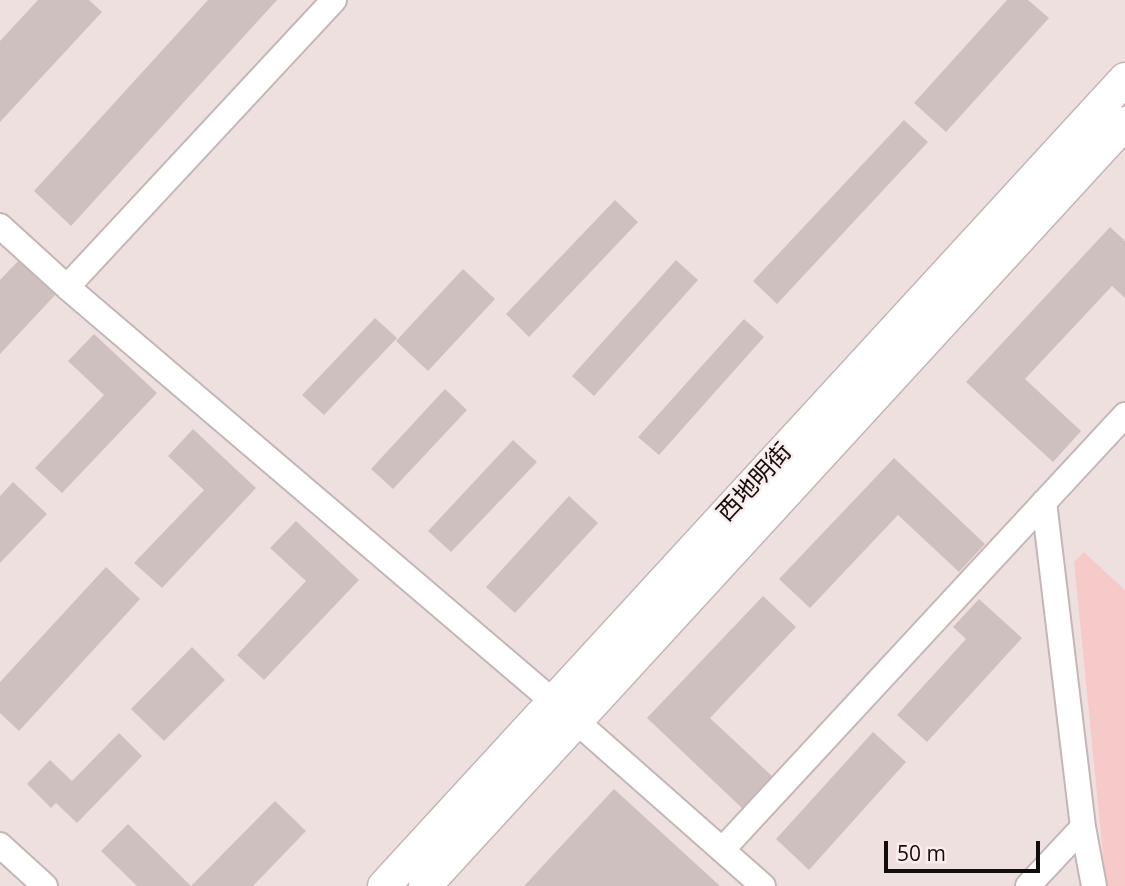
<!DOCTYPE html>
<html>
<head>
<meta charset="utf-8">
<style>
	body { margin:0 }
	#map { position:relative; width:1125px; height:886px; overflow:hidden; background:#efe0e0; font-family:"Open Sans",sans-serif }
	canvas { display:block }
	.scale { position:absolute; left:884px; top:841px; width:156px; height:32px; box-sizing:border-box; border:4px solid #130e0e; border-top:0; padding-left:9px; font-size:21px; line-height:24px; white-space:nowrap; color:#130e0e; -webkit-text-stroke:5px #fceded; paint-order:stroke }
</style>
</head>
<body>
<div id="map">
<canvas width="1125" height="886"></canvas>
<div class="scale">50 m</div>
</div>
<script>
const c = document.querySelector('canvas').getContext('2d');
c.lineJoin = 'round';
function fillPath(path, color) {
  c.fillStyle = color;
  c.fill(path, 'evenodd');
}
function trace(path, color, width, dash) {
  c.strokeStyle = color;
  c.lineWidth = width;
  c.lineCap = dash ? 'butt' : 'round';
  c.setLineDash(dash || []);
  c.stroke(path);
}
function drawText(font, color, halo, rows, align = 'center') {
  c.font = font + ' "Open Sans","Noto Sans SC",sans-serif';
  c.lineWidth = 5;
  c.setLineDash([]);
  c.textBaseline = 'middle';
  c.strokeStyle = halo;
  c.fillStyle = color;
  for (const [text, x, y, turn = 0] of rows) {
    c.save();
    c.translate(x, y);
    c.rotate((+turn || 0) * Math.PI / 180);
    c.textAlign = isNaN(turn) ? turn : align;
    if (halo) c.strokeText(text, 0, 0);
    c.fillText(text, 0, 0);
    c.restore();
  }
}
const green = new Path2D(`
	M1084,552L1125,590V886H1106L1074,562Z`);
const building = new Path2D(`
	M38,0H89L102,12L0,122V41Z
	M208,0H277L71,226L34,191Z
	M1007,0H1028L1049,18L946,132L914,103Z
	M904,120L928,142L777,304L753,281Z
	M615,200L638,222L529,337L506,314Z
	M1110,227L1125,241V298L1112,286L1025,379L1081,431L1053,462L966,382Z
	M19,260L56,294L0,354V280Z
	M676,260L698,280L594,396L572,376Z
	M463,269L495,299L428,371L396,341Z
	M375,318L397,338L324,415L302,395Z
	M744,319L764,337L659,455L638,437Z
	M94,334L157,393L62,493L35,468L104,395L68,361Z
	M445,389L467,410L393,489L371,469Z
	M193,429L256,488L162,588L134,563L204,490L168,456Z
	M513,440L537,462L451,552L428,531Z
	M894,458L985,544L959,572L898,515L810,608L779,579Z
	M13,482L47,514L0,563V496Z
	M569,496L598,523L515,613L486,587Z
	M296,521L359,580L264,680L237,655L306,581L270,548Z
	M106,567L140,599L19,731L0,713V682Z
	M763,596L796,627L710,718L774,778L744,810L647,718Z
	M979,599L1022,638L927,742L897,715L966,639L953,627Z
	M192,647L225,680L164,741L131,709Z
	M873,732L906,762L809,870L776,839Z
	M119,733L142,756L77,823L56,803L51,808L27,784L50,760L72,781Z
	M614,789L720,886H524Z
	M275,801L306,831L253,886H191Z
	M128,824L191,886H137L101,851Z`);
const minor = new Path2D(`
	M0,226L67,287L576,721L763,886
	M67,287L334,0
	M1083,827L1094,886
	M0,845L45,886
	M722,850L1125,415
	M1028,886L1083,827L1044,502`);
const major = new Path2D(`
	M384,886L1125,79
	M425,886L1125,123`);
const streetNames = [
	["西地明街",755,483,-47]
];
fillPath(green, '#f7caca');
fillPath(building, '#cdc0bf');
trace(minor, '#c4b6b6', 28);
trace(major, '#c4b6b6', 35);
trace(minor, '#fff', 24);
trace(major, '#fff', 32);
drawText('24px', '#130e0e', '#fceded', streetNames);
</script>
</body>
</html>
